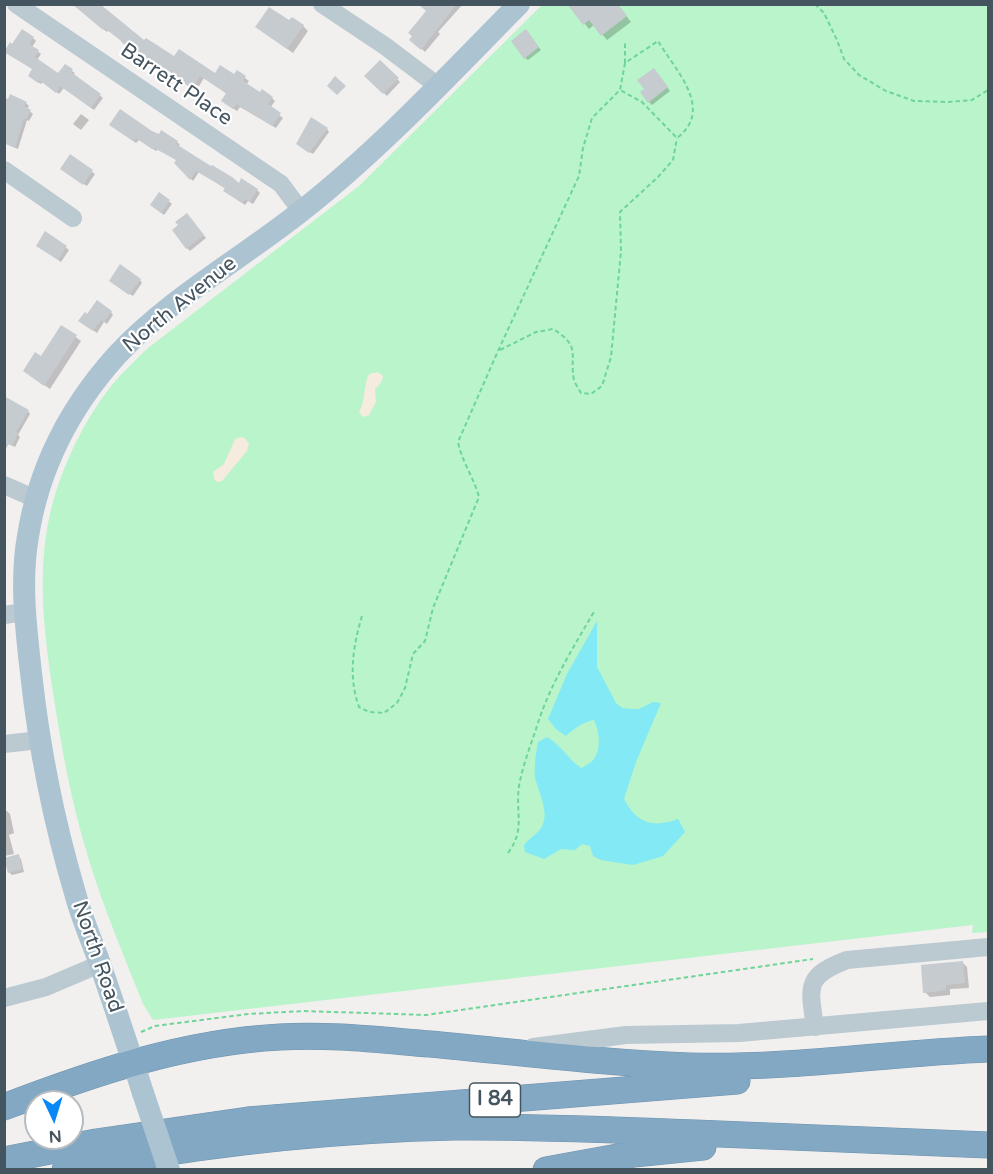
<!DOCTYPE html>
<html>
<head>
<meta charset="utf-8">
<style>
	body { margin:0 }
	#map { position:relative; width:993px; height:1174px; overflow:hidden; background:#f2efef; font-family:"Varela Round",sans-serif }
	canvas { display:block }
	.frame { position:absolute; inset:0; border:6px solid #45555f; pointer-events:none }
	.north { position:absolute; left:24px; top:1090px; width:60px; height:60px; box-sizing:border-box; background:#fff; border:2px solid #b5bbbf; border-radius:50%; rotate:176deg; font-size:16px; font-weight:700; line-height:24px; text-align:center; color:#45555f }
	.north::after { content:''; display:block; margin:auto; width:21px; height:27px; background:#0788f4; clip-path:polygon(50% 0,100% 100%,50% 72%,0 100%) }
</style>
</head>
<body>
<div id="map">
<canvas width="993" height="1174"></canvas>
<div class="frame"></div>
<div class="north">N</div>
</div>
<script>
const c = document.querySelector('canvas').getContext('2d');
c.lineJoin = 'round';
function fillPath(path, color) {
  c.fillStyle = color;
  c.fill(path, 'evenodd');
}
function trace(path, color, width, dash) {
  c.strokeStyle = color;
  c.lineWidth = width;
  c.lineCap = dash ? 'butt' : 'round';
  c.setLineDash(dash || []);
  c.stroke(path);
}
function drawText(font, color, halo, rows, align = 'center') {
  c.font = font + ' "Varela Round",sans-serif';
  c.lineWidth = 4.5;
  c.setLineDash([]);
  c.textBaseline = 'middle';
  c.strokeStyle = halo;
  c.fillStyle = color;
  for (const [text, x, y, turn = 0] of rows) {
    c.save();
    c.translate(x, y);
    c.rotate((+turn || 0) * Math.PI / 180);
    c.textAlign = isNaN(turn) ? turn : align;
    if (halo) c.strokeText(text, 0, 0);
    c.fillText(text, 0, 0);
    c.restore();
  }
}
const green = new Path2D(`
	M542,5H988V932L972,933L973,925L153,1020L143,1004C124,956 104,909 89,860C71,803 61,745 52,686C44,630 37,571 50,514C61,467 86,414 119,377C128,367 138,358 148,348L359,186Z`);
const sand = new Path2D(`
	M378,372L383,376C382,383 380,384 375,389L376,402L369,415L363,417L359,412C366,400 363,386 369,374Z
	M241,437L245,438L249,444L247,451L222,481L217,482L214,479L213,472L224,464L235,439Z`);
const water = new Path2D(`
	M597,621V667L616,703L622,708L631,709H639L653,702L661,703L636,762L624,799C637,824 653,828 678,819L685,832L663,856L633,865L601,860L593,856L590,846L582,844L575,850L561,849L544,859L525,852L524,845C530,837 540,833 543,824C549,809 537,790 535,776C534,765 536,754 538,742L547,737C562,746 568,759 581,768C585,766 592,762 594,759C602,748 599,731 594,720C585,721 573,729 566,736L556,729L548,719L567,674Z`);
const shadow = new Path2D(`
	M420,4H463L438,32L440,34L425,52L411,39L428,12Z
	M569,4H617L631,22L607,40L594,25L589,29Z
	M91,19L145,42L174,58L216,75L234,76L237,72L249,81L246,85L260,94L272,98L275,101L270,108L283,118L276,128L240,107L237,111L226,104L227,94L204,78L196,91L186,84L183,80L152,60L151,62L126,45L108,30L107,32Z
	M290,22L303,26L308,31L293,53L262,31Z
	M528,34L541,50L528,60L525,58Z
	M33,38L36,41L32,47L41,54L37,60L59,75L72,71L75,73L73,75L103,98L94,110L64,88L59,94L43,82L41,84L32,78L33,70L13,46Z
	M380,62L400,82L387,96L366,76Z
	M656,72L670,91L652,105L649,102Z
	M26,103L29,106L27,109L33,114L29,121L27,120L18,149L4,143V107Z
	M81,114L89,120L81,130L73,124Z
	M114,127L151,132L177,142L180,145L178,147L239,185L257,190L260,193L253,204L248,201L245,205L228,193L226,189L199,172L193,181L176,163L178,161L158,149L156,151L139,140L136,143Z
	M327,129L329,132L313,154L301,147Z
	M70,156L95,174L87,186L65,172Z
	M160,194L172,204L164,215L155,208Z
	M190,218L206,238L190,251L187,248Z
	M46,233L69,250L61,262L41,248Z
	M140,280L142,283L133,296L114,283Z
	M111,312L113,315L107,324L104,322L97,333L83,323L88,316Z
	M62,327L81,341L50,389L24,371L42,358Z
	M28,411L30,414L18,435L20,437L15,447L4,442Z
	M4,811H7L10,814L14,833L9,835L14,854L4,856Z
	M18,856L21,859L24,872L12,875L9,872Z
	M962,962L967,967L969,988L950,989V995L930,997L925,992Z`);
const building = new Path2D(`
	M72,4H100L144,40L146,38L174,56L179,49L215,73L220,65L234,74L237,70L246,76L243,81L260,92L262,89L273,97L268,104L281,113L272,126L237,104L233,109L221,101L226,93L200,76L192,89L181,81L182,79L157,63L149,58L148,60L121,42L122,41L104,28L103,30Z
	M418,4H457L421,50L409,40L412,36L408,33L426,11Z
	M567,4H618L627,16L601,36L589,20L583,25Z
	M269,7L289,20L292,17L304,25L287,49L255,27Z
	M22,29L34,37L29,44L39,50L35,57L58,73L65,64L73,69L71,72L101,94L91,108L60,86L56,93L39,80L38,83L28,76L32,69L4,52L10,42L12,44Z
	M526,29L539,47L524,59L511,41Z
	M380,60L399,78L383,94L364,76Z
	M654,68L668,87L648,103L640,92L644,89L637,80Z
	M335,76L346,86L337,95L327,86Z
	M10,94L27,102L24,106L31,110L26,119L24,118L15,148L4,143V97L8,99Z
	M120,109L152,131L159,134L161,130L178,141L176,144L211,166L212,165L232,177L239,183L241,178L258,189L250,202L245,199L242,203L223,191L225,188L196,171L190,180L174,163L176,160L154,148L152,149L136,138L133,141L109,125Z
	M311,117L328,128L309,153L296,144Z
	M70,154L93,170L83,185L60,169Z
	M159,192L170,200L161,213L150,205Z
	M187,213L204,235L186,249L172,230L178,225L175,222Z
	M45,231L67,246L58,260L36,246Z
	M120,264L141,279L129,295L109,281Z
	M97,300L112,311L104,322L101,320L93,331L78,321L85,312L87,314Z
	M61,325L77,335L44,386L23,371L35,352L41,356Z
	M4,396L29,410L16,432L18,433L12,446L9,444L4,451Z
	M19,854L22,869L8,873L4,858Z
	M963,961L965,983L946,985V990L923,993L921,965Z`);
const path = new Path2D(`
	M815,4L824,13L837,40L844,59L859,75L886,91L914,101L948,102L972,100L988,90
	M625,63V43
	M500,350L536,332L553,329C582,347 569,354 574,380C575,384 579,389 581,393L591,394L602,386L611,357L621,251L620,212L658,177L673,160L677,138
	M362,616C353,646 348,677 359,707L369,712L384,713L397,703L405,688L413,654L425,641L433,608L479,497C474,478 462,462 458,442L498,351L579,176L583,148L592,118L620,90L625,63L658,41C675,70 715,109 677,138L642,102L620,90
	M508,853C526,829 515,812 519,786C522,768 530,747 536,729C549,686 573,648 595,610
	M141,1032L155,1026L248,1014L304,1011L426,1015L813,959`);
const minor = new Path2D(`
	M16,4L281,184L301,211
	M322,4L385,46L438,86
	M4,170L73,218
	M4,485L36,499
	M4,615L25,612
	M4,744L40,740
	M4,998L46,987L100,964
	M815,1027C809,986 805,976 847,960L988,947
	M533,1047L626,1035L739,1033L988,1011`);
const major = new Path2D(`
	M143,1093C129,1049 114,1005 99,961C91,939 81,916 75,893C54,822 39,747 31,673C26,628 20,582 28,536C39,467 71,406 117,355C171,297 243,258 304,209C381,148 449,75 519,4`);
const highway = new Path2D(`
	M4,1107C93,1073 184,1042 280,1037C330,1034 380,1040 430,1044C516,1052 602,1063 689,1066C789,1069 888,1053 988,1049
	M4,1160L96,1142L248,1120L737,1081
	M65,1170C193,1145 323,1130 454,1127C534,1126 615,1130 695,1133C793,1137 891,1141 988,1145
	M546,1170L634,1154L703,1147`);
const majorBridge = new Path2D(`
	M143,1093L169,1170`);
const shields = [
	[495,1100,51]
];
const shieldNames = [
	["I 84",495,1100]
];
const streetNames = [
	["Barrett Place",176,85,34],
	["North Avenue",180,305,-39],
	["North Road",97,957,71]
];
fillPath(green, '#b9f4ca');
fillPath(sand, '#f5ebde');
fillPath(water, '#82e9f5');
fillPath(shadow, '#0003');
fillPath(building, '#c6cbd0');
trace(highway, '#6d93af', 27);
trace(path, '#6ed597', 2, [4.5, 3]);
trace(minor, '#bbc9d0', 18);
trace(major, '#acc3d1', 22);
trace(highway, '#82a8c3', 26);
trace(majorBridge, '#acc3d1', 22);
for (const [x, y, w] of shields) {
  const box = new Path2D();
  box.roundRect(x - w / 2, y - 17, w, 34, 4.5);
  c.fillStyle = '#fff';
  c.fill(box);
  trace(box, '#45555f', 1.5);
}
drawText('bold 20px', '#45555f', null, shieldNames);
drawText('21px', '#45555f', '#fff', streetNames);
</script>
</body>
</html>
